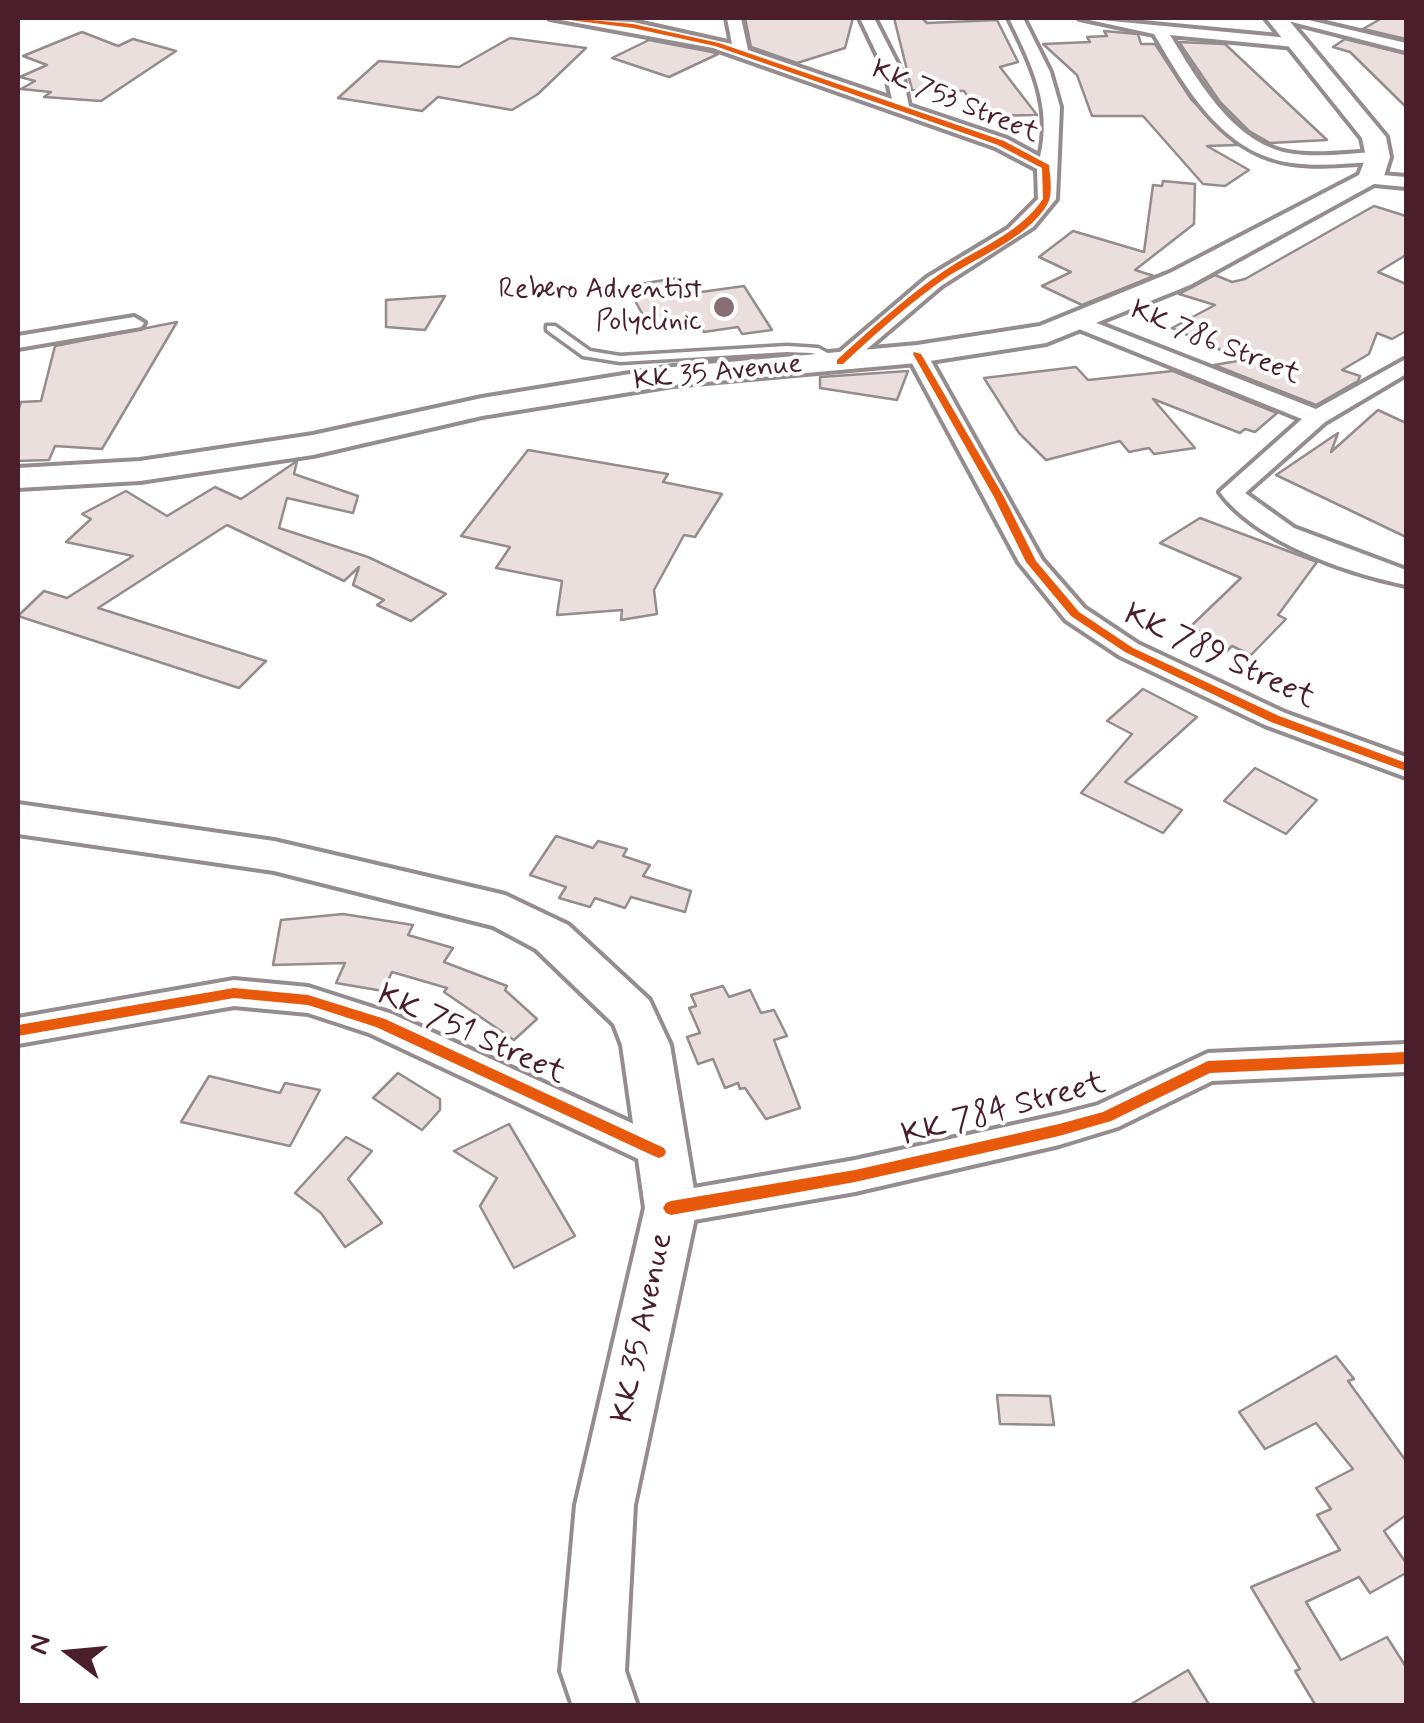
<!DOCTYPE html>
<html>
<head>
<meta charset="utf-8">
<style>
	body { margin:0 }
	#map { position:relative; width:1424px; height:1723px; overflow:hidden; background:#fff; font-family:Mynerve,sans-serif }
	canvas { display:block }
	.frame { position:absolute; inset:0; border:20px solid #4a1f2b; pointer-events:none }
	.north { position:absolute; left:20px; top:1603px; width:100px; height:100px; -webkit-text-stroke:8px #fff; paint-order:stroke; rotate:286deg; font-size:28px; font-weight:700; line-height:40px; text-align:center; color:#4a1f2b }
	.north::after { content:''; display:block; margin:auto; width:35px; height:45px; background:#4a1f2b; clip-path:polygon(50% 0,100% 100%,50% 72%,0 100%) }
</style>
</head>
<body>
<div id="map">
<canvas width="1424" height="1723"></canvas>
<div class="frame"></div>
<div class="north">N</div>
</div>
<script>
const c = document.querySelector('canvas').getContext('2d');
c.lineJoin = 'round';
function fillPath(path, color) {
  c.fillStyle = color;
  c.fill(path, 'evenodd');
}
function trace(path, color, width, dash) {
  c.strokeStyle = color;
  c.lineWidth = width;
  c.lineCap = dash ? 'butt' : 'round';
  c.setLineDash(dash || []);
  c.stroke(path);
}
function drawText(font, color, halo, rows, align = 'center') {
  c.font = font + ' Mynerve,sans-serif';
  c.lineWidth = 8;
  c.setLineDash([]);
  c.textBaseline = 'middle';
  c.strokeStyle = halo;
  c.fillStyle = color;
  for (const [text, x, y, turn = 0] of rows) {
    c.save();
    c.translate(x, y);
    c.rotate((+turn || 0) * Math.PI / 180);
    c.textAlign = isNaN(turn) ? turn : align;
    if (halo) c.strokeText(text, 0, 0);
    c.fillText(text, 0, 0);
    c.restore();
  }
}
const building = new Path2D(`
	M745,18H853L845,48L797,63L751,47Z
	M894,18H922L927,23L997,20L1018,62L1000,67L1037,115L981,116L964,91L912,90Z
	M1382,18H1406V39L1363,29Z
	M1104,31L1138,34L1141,44H1155L1191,99L1237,145L1207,146L1249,170L1225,186L1203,184L1143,116H1092L1077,75L1043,44L1090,42L1087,37L1107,36Z
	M82,32L118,46L133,39L176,51L101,101L44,97L51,92L21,89L35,81L20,77L47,65L23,56Z
	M510,38L586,48L538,94L512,110L438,97L422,111L338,98L379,61L459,67Z
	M1345,39L1406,54V107L1350,52L1333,47Z
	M649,40L712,52L718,54L669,77L612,58Z
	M1179,42L1225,44L1327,140L1270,143L1249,131L1220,102Z
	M1163,181L1195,184L1194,224L1135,270L1154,276L1082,305L1042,286L1071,272L1039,257L1073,231L1144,252L1153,185L1162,186Z
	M1374,206L1406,216V255L1378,272L1406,284V331L1392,339L1377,333L1369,354L1342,370L1360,376L1358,381L1316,405L1214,365L1243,360L1172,328L1215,305L1179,294L1215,275L1232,282L1245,279Z
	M677,278L683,287L697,285L701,292L744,286L772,330L742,334L738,327L704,332L697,321L650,328L627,286Z
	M445,296L425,330L386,327V300Z
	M177,322L102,449L55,446L49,460L18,461V411L21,402L41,401L55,346Z
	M1076,367L1088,380L1173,371L1277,413L1255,432L1245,429L1240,433L1153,399L1195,448L1154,454L1149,448L1129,452L1120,441L1046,460L1019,433L984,378Z
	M908,371L897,400L820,388V377Z
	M1378,410L1406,423V537L1276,475L1338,433L1331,452Z
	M528,450L668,474L663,482L722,494L695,537L684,535L654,590L657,614L621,620L622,610L557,615L562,581L496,568L510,547L461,536Z
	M297,461L294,474L358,496L353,513L287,498L279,528L368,557L446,594L411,621L377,605L384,600L353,585L359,567L344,581L227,525L98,608L266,661L239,688L18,616L44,591L67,598L133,556L66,542L91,519L82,514L126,491L167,516L215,487L241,499Z
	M1200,518L1317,562L1278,615L1286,619L1251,655L1232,646L1224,654L1197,641L1205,634L1190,627L1241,578L1160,543Z
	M1143,689L1197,717L1125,782L1182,810L1163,833L1081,793L1132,734L1107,721Z
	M1255,768L1317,800L1286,834L1224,801Z
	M556,836L593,848L598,841L627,849L623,856L650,865L643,876L691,891L685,912L631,897L625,908L595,898L590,907L559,898L566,887L530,875Z
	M343,914L413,925L408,935L453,948L444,962L507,986L505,990L537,1019L514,1040L444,992L447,988L392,972L383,991L336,983L345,963L273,965L281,920Z
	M723,986L729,997L750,990L761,1013L774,1010L787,1036L774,1040L800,1108L766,1119L745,1088L740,1089L738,1083L725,1088L713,1059L698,1064L687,1037L700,1033L689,1008L696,1006L691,995Z
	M398,1073L440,1099V1110L422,1130L373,1098Z
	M209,1076L280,1093L285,1083L320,1090L290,1146L181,1122Z
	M509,1124L575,1236L514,1268L480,1206L497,1178L454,1151Z
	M346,1137L372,1151L348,1179L382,1223L345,1247L321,1213L295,1193Z
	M1336,1356L1354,1379L1348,1381L1406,1461V1515L1384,1531L1406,1563V1573L1370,1593L1359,1577L1306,1602L1341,1660L1387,1637L1406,1667V1706H1316L1295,1671L1300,1669L1251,1587L1340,1550L1317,1515L1331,1509L1316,1488L1353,1469L1316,1423L1265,1449L1239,1412Z
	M997,1395L1050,1396L1054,1425L1000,1424Z
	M1188,1670L1210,1706H1128Z`);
const lane = new Path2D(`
	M547,326H555L590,351L620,356L787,346L818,348L845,362L840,365L812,353L787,352L620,362L583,356L547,330Z`);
const street = new Path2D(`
	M550,18L633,22L732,44L727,18H741L748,50L892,99L886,73L860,18H874L902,73L909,106L1007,139L1040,157C1053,106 1031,63 1009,18H1023L1050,72L1060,107L1056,199L1033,227L941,286L847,366H833V358L927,278L1008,229L1038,199L1037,169L995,147L713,48Z
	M1080,18L1300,39V45L1295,47L1170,35C1197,79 1230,138 1283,152C1313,159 1348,153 1378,152L1387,157L1378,162C1349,163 1320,167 1292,163C1223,154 1186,88 1154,34Z
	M1276,18H1300L1406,43V51Z
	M1370,174L1406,177V187L1364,183L1361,179Z
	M134,317L144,323L141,327L18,348V336Z
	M1081,317L1316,409L1406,359V374L1325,422L1245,493L1294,528L1406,570V585C1348,573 1256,542 1220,492L1302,419L1074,327V319Z
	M917,348L927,354L1042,560L1084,608L1138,644L1285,713L1406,757V777L1265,725L1120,656L1066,620L1019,562L907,354Z
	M234,980L308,987L392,1014L671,1141L677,1152L671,1163L659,1167L647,1163L369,1033L308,1013L234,1006L18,1044V1018Z
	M1406,1044V1072L1212,1081L1118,1127L1059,1145L855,1192L671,1224L658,1219L653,1208L658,1197L671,1192L855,1160L1059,1115L1098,1105L1208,1053Z`);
const secondary = new Path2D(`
	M1266,18H1287L1386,137L1390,157L1383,179L1190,285L1046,343L917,363L673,385L482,416L313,455L140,481L18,488V468L140,461L313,435L482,398L673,367L917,345L1040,326L1170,273L1359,175L1366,157L1362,138Z
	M18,804L274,841L505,895L568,925L649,1000L670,1045L697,1208L634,1505L625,1671L637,1706H573L561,1671L576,1505L645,1208L622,1045L614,1024L536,949L493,926L274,871L18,834Z`);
const cycleway = new Path2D(`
	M554,18H570L633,24L719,43L1004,141L1049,165C1050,176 1053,193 1048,203C1028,240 970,259 937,284C904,308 873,336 843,364H837V360C871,329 906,297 944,271C979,247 1018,235 1043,199L1042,168L998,145L715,46L633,28Z
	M914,352L921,354L1004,497L1036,561L1079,612L1133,648L1279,716L1406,763V771L1271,722L1125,652L1071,616L1026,562L994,497L913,354Z
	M234,988L308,995L385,1019L664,1148L666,1152L664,1156L659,1158L654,1156L376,1027L308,1005L234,998L18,1036V1025Z
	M1406,1052V1064L1210,1073L1111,1121L1059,1136L855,1182L671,1215L666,1213L663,1208L666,1203L671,1201L855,1170L1059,1124L1103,1112L1208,1061Z`);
const markers = [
	[724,307,12,"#896d75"]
];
const farStreetnames = [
	["KK 753 Street",955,103,22],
	["KK 786 Street",1215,344,22],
	["KK 35 Avenue",718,374,-6]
];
const farPoinames = [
	["Rebero Adventist",702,291],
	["Polyclinic",702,323]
];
const streetNames = [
	["KK 789 Street",1219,658,25],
	["KK 751 Street",471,1036,24],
	["KK 784 Street",1004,1111,-15],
	["KK 35 Avenue",644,1328,-78]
];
fillPath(building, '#eadfdc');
trace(building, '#948c8e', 2.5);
trace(lane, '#948c8e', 7);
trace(street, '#948c8e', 8);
trace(secondary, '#948c8e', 8);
fillPath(lane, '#fff');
fillPath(street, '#fff');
fillPath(secondary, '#fff');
fillPath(cycleway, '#e8590c');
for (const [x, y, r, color] of markers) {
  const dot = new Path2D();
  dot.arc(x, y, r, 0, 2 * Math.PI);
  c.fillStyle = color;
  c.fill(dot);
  trace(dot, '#fff', 4);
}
drawText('28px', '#4a1f2b', '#fff', farStreetnames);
drawText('28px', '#4a1f2b', '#fff', farPoinames, 'right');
drawText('32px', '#4a1f2b', '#fff', streetNames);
</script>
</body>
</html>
